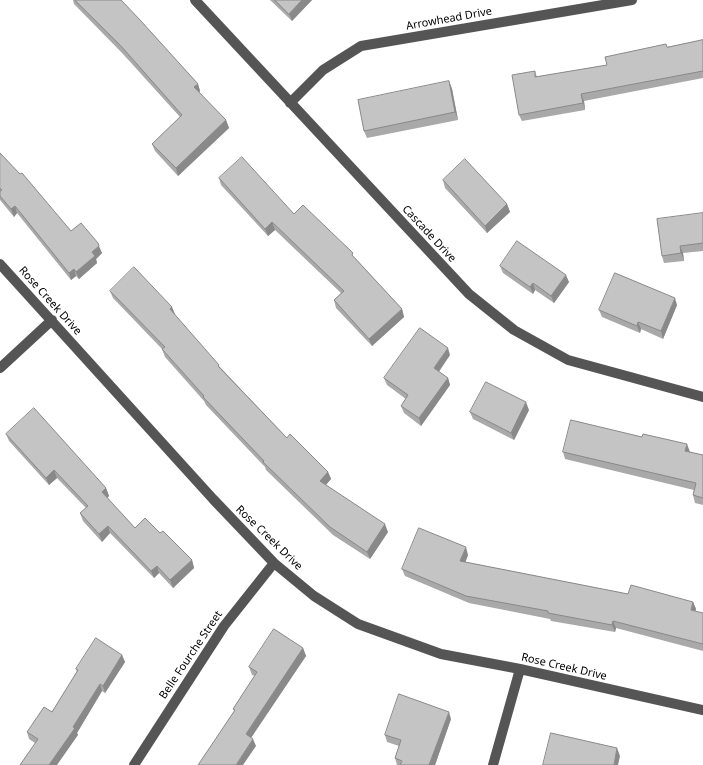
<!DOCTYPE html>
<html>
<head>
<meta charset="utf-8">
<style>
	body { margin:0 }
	canvas { display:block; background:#fff }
</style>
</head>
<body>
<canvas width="703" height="765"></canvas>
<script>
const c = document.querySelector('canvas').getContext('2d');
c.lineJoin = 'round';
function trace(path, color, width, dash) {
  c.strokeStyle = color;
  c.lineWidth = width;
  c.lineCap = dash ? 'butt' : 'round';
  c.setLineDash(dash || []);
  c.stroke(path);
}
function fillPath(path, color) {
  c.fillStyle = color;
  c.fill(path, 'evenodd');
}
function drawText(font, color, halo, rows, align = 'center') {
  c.font = font + ' "Noto Sans",sans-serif';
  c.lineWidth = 3;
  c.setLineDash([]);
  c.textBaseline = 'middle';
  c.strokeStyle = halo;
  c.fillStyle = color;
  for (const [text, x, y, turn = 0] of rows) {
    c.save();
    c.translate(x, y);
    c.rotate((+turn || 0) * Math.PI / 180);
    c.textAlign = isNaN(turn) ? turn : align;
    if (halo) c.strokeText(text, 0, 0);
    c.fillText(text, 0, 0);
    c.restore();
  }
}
const minor = new Path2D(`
	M195,0L469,294L514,330L568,360L703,397
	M290,103L323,70L361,46L632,0
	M0,264L213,499L274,563L314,596L358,624L441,654L520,669L703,710
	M0,368L52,320
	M134,765L224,626L274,563
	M493,765L520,669`);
const wall = new Path2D(`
	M73,0H121L198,84L200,91L199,93L226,120L229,128L178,176L155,151L152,144L180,117L123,54L74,4Z
	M270,0H312L292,21Z
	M703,40V78L584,101L585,110L522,121L519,115L535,71L537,77L607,65L667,47Z
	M449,81L452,89L458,120L367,138L364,131Z
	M0,153L71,231L102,253L96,259L97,263L79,279L76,276L71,280L17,213L14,217L0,200Z
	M219,178L294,214L356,259L402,309L404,317L372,346L336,308L334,300L341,293L275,230L268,236L221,185Z
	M443,180L507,204L510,212L487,233L445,188Z
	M703,213V251L683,253L684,261L664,263L662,256Z
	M500,266L569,282L554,303L535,290L533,294L503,273Z
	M110,291L175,314L174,315L220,367L287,438L328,472L331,479L326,485L388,532L370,559L333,535L266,470L265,467L206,405L204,401L165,357L162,349L113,298Z
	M677,305L663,339L641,329L640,333L602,317L599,310Z
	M450,355L439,372L448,378L450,385L421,426L404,413L401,406L406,399L387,385L384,378Z
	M529,410L514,440L473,419L470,412Z
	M6,434L106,488L109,496L107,498L135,528L160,533L192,560L194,568L173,588L159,573L154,578L110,533L102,542L83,521L80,513L86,508L57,478L49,485L9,441Z
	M563,452H690L703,455V505L695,503L693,495L694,490L565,459Z
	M468,555L465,562L628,594L693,602L696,609L695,612L703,613V651L616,628L615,632L551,621L550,619L469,603L405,576L402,569Z
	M303,648L306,656L251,737L256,746L233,709L255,676L252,675L249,667Z
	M122,655L125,662L105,693L102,691L77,733L78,735L35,743L29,739L27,732L52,712L77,672L76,669Z
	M451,719L435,765H397L395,758L399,746L387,742L385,735Z`);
const shadedWall = new Path2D(`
	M302,0H312L292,21L289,14Z
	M449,81L452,89L458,120L455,112Z
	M198,84L200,91L196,95L194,87Z
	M581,94L584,101L585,110L583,103Z
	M226,120L229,128L178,176L176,168Z
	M507,204L510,212L487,233L485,226Z
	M15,206L17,213L14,217L11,209Z
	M272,222L275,230L268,236L265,229Z
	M99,246L102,253L96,259L97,263L79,279L76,272L92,252Z
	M680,246L683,253L684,261L681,253Z
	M74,269L76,276L71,280L69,273Z
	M566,275L569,282L554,303L551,296Z
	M533,283L535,290L533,294L530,287Z
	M675,298L677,305L663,339L661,331Z
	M172,307L175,314L172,317L170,309Z
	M402,309L404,317L372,346L369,339Z
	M638,322L641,329L640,333L637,326Z
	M448,348L450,355L436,375L434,368Z
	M448,378L450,385L421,426L419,418Z
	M526,402L529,410L514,440L511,433Z
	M687,444L690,452L688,458L685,451Z
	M54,470L57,478L49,485L46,478Z
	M328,472L331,479L323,488L320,481Z
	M106,488L109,496L105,500L102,492Z
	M385,524L388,532L370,559L367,552Z
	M108,526L110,533L102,542L99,534Z
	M466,547L468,555L463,569L460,561Z
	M192,560L194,568L173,588L170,580Z
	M157,566L159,573L154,578L151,571Z
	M693,602L696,609L693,618L691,610Z
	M613,621L616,628L615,632L612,625Z
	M303,648L306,656L249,741L246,734Z
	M122,655L125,662L105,693L103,686Z
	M100,684L102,691L77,733L78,735L57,765H49Z
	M449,712L451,719L435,765H429Z
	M253,739L256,746L243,765H236Z
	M617,748L620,756L618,765H614Z`);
const building = new Path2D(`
	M75,0H121L141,21L198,84L194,87L226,120L176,168L152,144L182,115L121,46Z
	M275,0H302L289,14Z
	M703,40V71L581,94L583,103L519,115L512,75L535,71V77L607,65L605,57L666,44L667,47Z
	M449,81L455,112L364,131L358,100Z
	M0,153L20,174L22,173L71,231L81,223L98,243L99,246L92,252L95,256L76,272L74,269L69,273L15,206L11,209L0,196V191L2,190L0,188Z
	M242,157L294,214L303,205L353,253L352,255L402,309L369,339L334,300L344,291L272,222L265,229L219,178Z
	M465,159L507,204L485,226L443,180Z
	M703,213V243L680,246L681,253L662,256L657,219Z
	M517,241L566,275L551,296L533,283L530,287L500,266Z
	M134,267L172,307L170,309L219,365L218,366L287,438L290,434L328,472L320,481L385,524L367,552L330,527L263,462L264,461L203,397L204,396L162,349L165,347L110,291Z
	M615,273L675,298L661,331L638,322L637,326L599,310Z
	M420,328L448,348L434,368L448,378L419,418L401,406L408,395L384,378Z
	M486,382L526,402L511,433L470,412Z
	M34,408L106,488L102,492L135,528L145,518L160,533L163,531L192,560L170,580L157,566L151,571L108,526L99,534L80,513L88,506L54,470L46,478L6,434Z
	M571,420L642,437L643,434L687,444L685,451L703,455V498L693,495L696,483L563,452Z
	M419,528L466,547L460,561L628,594L631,585L693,602L691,610L703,613V644L613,621L612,625L548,613V611L466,596L402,569Z
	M274,629L303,648L246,734L253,739L236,765H198L235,710L233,709L257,672L249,667Z
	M96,638L122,655L103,686L100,684L73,727L75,728L49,765H20L38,739L27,732L44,707L52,712L78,670L76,669Z
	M399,694L449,712L429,765H400L402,761L395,758L401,740L385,735Z
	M551,733L617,748L614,765H543Z`);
const streetNames = [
	["Arrowhead Drive",449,19,-10],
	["Cascade Drive",429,234,47],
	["Rose Creek Drive",50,301,48],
	["Rose Creek Drive",269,538,44],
	["Belle Fourche Street",191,655,-56],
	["Rose Creek Drive",564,667,13]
];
trace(minor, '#555', 10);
fillPath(wall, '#a9a9a9');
fillPath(shadedWall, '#898989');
fillPath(building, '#c4c4c4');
trace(building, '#898989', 1);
drawText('11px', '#000', '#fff', streetNames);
</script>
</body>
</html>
